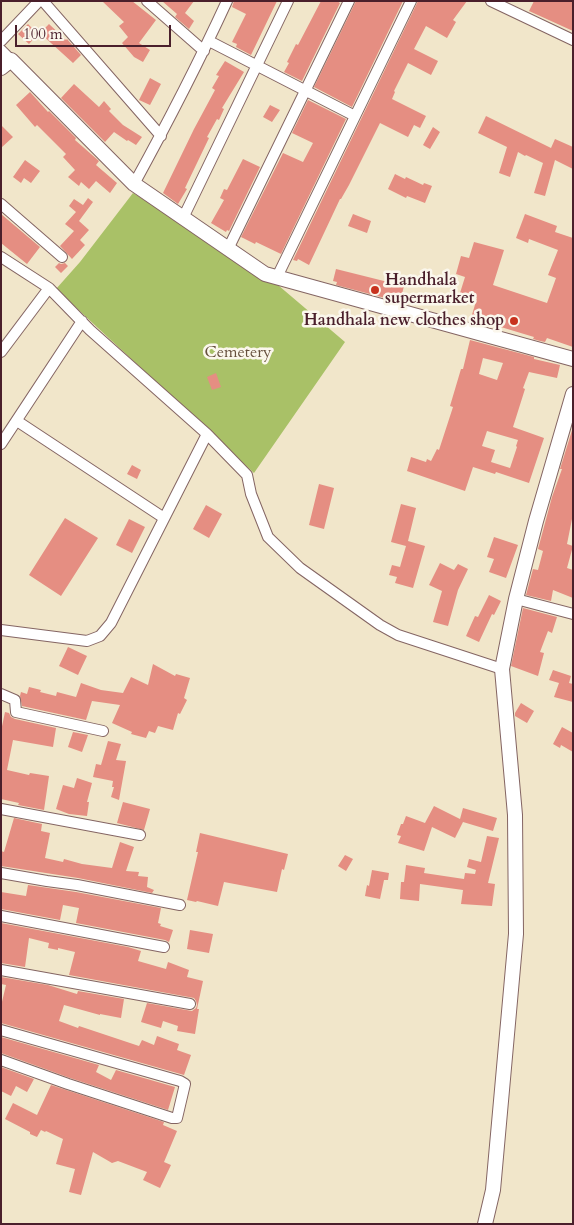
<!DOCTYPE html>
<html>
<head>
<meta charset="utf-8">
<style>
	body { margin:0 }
	#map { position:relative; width:574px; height:1225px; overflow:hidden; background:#f1e6ca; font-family:Cardo,serif }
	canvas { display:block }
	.frame { position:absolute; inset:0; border:2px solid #4a1f2b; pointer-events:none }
	.scale { position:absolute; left:15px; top:25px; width:156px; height:22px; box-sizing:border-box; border:2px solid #4a1f2b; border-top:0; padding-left:6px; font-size:15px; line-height:18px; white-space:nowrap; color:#4a1f2b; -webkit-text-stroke:4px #fbf7ec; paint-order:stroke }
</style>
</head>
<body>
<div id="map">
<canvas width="574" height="1225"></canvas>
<div class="frame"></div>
<div class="scale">100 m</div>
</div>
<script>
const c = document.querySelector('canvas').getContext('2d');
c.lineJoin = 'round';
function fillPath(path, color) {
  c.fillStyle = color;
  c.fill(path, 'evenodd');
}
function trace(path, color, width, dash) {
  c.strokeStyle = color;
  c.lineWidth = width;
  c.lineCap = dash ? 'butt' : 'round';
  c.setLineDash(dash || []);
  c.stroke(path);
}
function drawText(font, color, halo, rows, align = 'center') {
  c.font = font + ' Cardo,serif';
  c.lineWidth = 5;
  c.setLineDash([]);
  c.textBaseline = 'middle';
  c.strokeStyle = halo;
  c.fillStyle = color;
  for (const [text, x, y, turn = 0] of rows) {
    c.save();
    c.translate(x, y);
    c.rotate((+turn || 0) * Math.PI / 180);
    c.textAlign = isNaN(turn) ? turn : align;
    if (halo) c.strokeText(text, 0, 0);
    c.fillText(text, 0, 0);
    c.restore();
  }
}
const green = new Path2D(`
	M133,193L265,274L345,342L254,473L56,289L80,262Z`);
const building = new Path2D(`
	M102,1H132L156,20L139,43L150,50L143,62L134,57L122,43L128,37L119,26L124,22Z
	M162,1H194L185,13L194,21L189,29L175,17L177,14Z
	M234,1H277L251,55L236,47L237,44L232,42L246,14L232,7Z
	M321,1H337L340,3L302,81L284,72L289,63L287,62L296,44L298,45Z
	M356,1H403L352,107L314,87Z
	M418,1H467L453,20L456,22L447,38L426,26L414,49L438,61L431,75L408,63L394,91L395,92L392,99L426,116L420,128L414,125L408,137L380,123L349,185L341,199H340L309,265L298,259L297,261L293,260Z
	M534,1H573V31L529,11Z
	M28,24L38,34L29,44L18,34Z
	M49,24L66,40L67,39L81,55L73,63L40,33Z
	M225,61L244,72L222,108L224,109L219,120L217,119L207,137L209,138L185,188L187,189L178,204L163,193L194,129L215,90L212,88L219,76L216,75Z
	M150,78L161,84L150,105L139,100Z
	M74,84L99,107L104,101L111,109L109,111L123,125L142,137L136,145L128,140L127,141L114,132L105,142L61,98Z
	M30,92L48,112L49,111L76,138L75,140L99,161L96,165L117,183L110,193L96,181L89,189L81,182L79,186L68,177L75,170L63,157L66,154L37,125L35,127L16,105Z
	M308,100L346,119L281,254L256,242L255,244L241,237L283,153L303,162L313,143L292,133Z
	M270,105L280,110L272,122L263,117Z
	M486,116L551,148L555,139L573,147V169L555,160L545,196L534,193L543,163L526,155L525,156L518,152L510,177L499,173L507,147L478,133Z
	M1,125L13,137L1,148Z
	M433,127L440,132L430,149L423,145Z
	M243,159L260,167L229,231L227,230L226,232L211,223L224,200L220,198L224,189L227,190Z
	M25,160L40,171L31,183L24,178L21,183L13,177Z
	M395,174L405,179L406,177L423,185L424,183L432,186L425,203L407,196L406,198L388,189Z
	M88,198L93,202L79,221L89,230L80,240L85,245L72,259L60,246L74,231L65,224L76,212L69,206L74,199L83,205Z
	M1,214L40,247L27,264L1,243Z
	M353,214L371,221L367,233L348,226Z
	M525,214L557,226L555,232L573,238V347L547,338L545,342L540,341L533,339L534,337L471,318L477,298L460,293L465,277L456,274L461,256L469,258L474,242L504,250L493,285L547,303L556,278L548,275L558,250L529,239L528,243L516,238Z
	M59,263L61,264L65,263L68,266L61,273L55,267Z
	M336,269L404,286L400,302L336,285L337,282L333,281Z
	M470,340L534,357V359L560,365L557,378L529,372L523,388L525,389L513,427L544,438L529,483L496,472L495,474L473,467L465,491L407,471L411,457L426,462L427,459L431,461L437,449L439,450L453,407L450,406L461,369H463ZM483,358L503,363L497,380L479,374ZM487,431L518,440L516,446L517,447L510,468L491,462L495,450L482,446Z
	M216,373L221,387L212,390L207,377Z
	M573,427V514L567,544L573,546L567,568L573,570V598L553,590L551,601L526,595L533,569L538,570L543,551L538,549L552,497L562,469H560Z
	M132,465L141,470L137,479L127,474Z
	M319,484L334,488L324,529L309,525Z
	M401,504L416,508L408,541L425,546L413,588L395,583L397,577L389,575L392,565L400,567L406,546L391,542Z
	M206,505L222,514L209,538L193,529Z
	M65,518L98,538L61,596L29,575Z
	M129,519L145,527L132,553L116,545Z
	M494,537L518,545L506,578L489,572L494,559L487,557Z
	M440,563L454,570L458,564L468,569L458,590L448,626L433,622L442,591L429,585Z
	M489,595L501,601L494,615L492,614L479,642L466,636L475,616L478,617Z
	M523,608L557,617L552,633L548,631L540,652L544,653L538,676L511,666Z
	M68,647L87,656L78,675L59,666Z
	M153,664L175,676L176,674L190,678L184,698L187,700L180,714L178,713L173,730L158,726L155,733L149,731L146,738L131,734L132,732L112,723L120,705L92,701L86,720L22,706L20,696L21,692L27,694L29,687L41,690L40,692L56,696L57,692L76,697L81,683L101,690L123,693L131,677L148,685Z
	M553,670L571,676L569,683L573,684V702L554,697L559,683L549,680Z
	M521,703L534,711L527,723L515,716V713Z
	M5,712L9,713L11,717L15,719L56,728L53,747L13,740L7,770L29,775L30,773L49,776L44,810L18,805L19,803L1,799V731Z
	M562,727L573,733V752L561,745L560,748L553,744Z
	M73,732L88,735L82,752L68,747Z
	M108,741L121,744L116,760L126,761L119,800L111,797L114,787H112L113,781L93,777L96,764L101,765Z
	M77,778L92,783L87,802H89L87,816L69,814L56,809L63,785L74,788Z
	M123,802L150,809L144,830L117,823Z
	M434,806L460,819L463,808L497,818L493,831L463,822L455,838L432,827L424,851L398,843L401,836L397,835L401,824H403L406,816L425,823Z
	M14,818L42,824L41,831L50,833L45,858L63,862L64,859L82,864L112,868L120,842L134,847L126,871L139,872L138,876L148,877L147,887L154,890L152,893L78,878L1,866V851L4,852Z
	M200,833L288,854L284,870L282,869L277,892L224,882L218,906L197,901L196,902L187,900L198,852H196Z
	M487,836L499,838L488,883L495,884L492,906L461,904L463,890L420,884L419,901L400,899L401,882H404L406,865L425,868L424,873L464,879L465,873L475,874L476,870L467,867L469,859L481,862Z
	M345,855L353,859L346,871L338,866Z
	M372,870L389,873L388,880H384L380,899L365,896L367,885L369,886Z
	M28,885L76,892L161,908L158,923L161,924L160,926L173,930L169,942L165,940L76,923L79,908L63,905L60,920L1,909V892L26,896Z
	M1,923L128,947L141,951L138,961L166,969L168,962L189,970L187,977L203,981L197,1009H199L195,1034L177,1031L178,1026L163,1021L161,1028L141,1022L147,1003L192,1011L196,1008L197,1005L196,1001L194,998L69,975L75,952L58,948V950L48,948L49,943L29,938L25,967L1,963Z
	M190,930L213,934L209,953L187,949Z
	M1,977L48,985L77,994L78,991L124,999L121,1018L100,1014V1015L64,1005L59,1021L78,1028L79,1026L139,1046L142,1040L154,1045L157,1036L179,1044L177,1050L191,1055L184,1075L1,1023V1006L6,985L1,984Z
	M1,1037L99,1065L96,1072L111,1080L116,1070L175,1087L168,1110L70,1078L1,1053Z
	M1,1067L34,1079L27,1092L16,1086L11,1096L1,1091Z
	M51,1085L164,1122L163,1125L177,1131L164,1162L171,1165L160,1188L143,1180L147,1172L118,1161L112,1163L93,1152L81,1195L69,1192L75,1169L56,1164L63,1139L46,1131L45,1132L41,1130L37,1137L30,1134V1132L5,1119L13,1103L37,1115Z`);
const street = new Path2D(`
	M43,1L161,136
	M147,1L204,51
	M491,1L573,40
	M1,41L39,1
	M209,41L355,116
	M1,50L11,60
	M134,184C167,124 198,64 227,1
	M1,204L62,257
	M183,218L288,1
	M228,249L349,1
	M1,257L49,288L90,330L207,434L111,623L100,636L87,641L1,630
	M277,277L411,1
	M1,352L49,288
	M17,421L164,518
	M207,434L247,475L251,494L268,537L300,568L380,625L398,635L502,669
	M1,444L82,321
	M516,599L573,614
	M1,694L15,700L16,712L103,731
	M1,809L140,835
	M1,873L47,881L77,885L180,905
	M1,916L164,947
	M1,970L190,1004
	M1,1030L180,1081L185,1084L177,1118H172L68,1084L1,1060`);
const secondary = new Path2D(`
	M1,68L11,60L134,184L265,274L573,359
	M485,1224L493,1190L516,934L515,815L502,669L516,599L536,521L573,394`);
const markers = [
	[375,290,5,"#c8321e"],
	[514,321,5,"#c8321e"]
];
const poiNames = [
	["Handhala",385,281],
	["supermarket",385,299],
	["Handhala new clothes shop",504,321,"right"]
];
const parkNames = [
	["Cemetery",238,353]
];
fillPath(green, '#a9c167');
fillPath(building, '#e58e82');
trace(street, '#846563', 12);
trace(secondary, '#846563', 16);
trace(street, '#fff', 10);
trace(secondary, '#fff', 14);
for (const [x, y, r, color] of markers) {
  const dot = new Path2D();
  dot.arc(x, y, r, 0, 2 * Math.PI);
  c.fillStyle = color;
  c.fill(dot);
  trace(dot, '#fbf7ec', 2);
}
drawText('bold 16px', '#4a1f2b', '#fbf7ec', poiNames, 'left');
drawText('16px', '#66503d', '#fbf7ec', parkNames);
</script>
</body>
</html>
